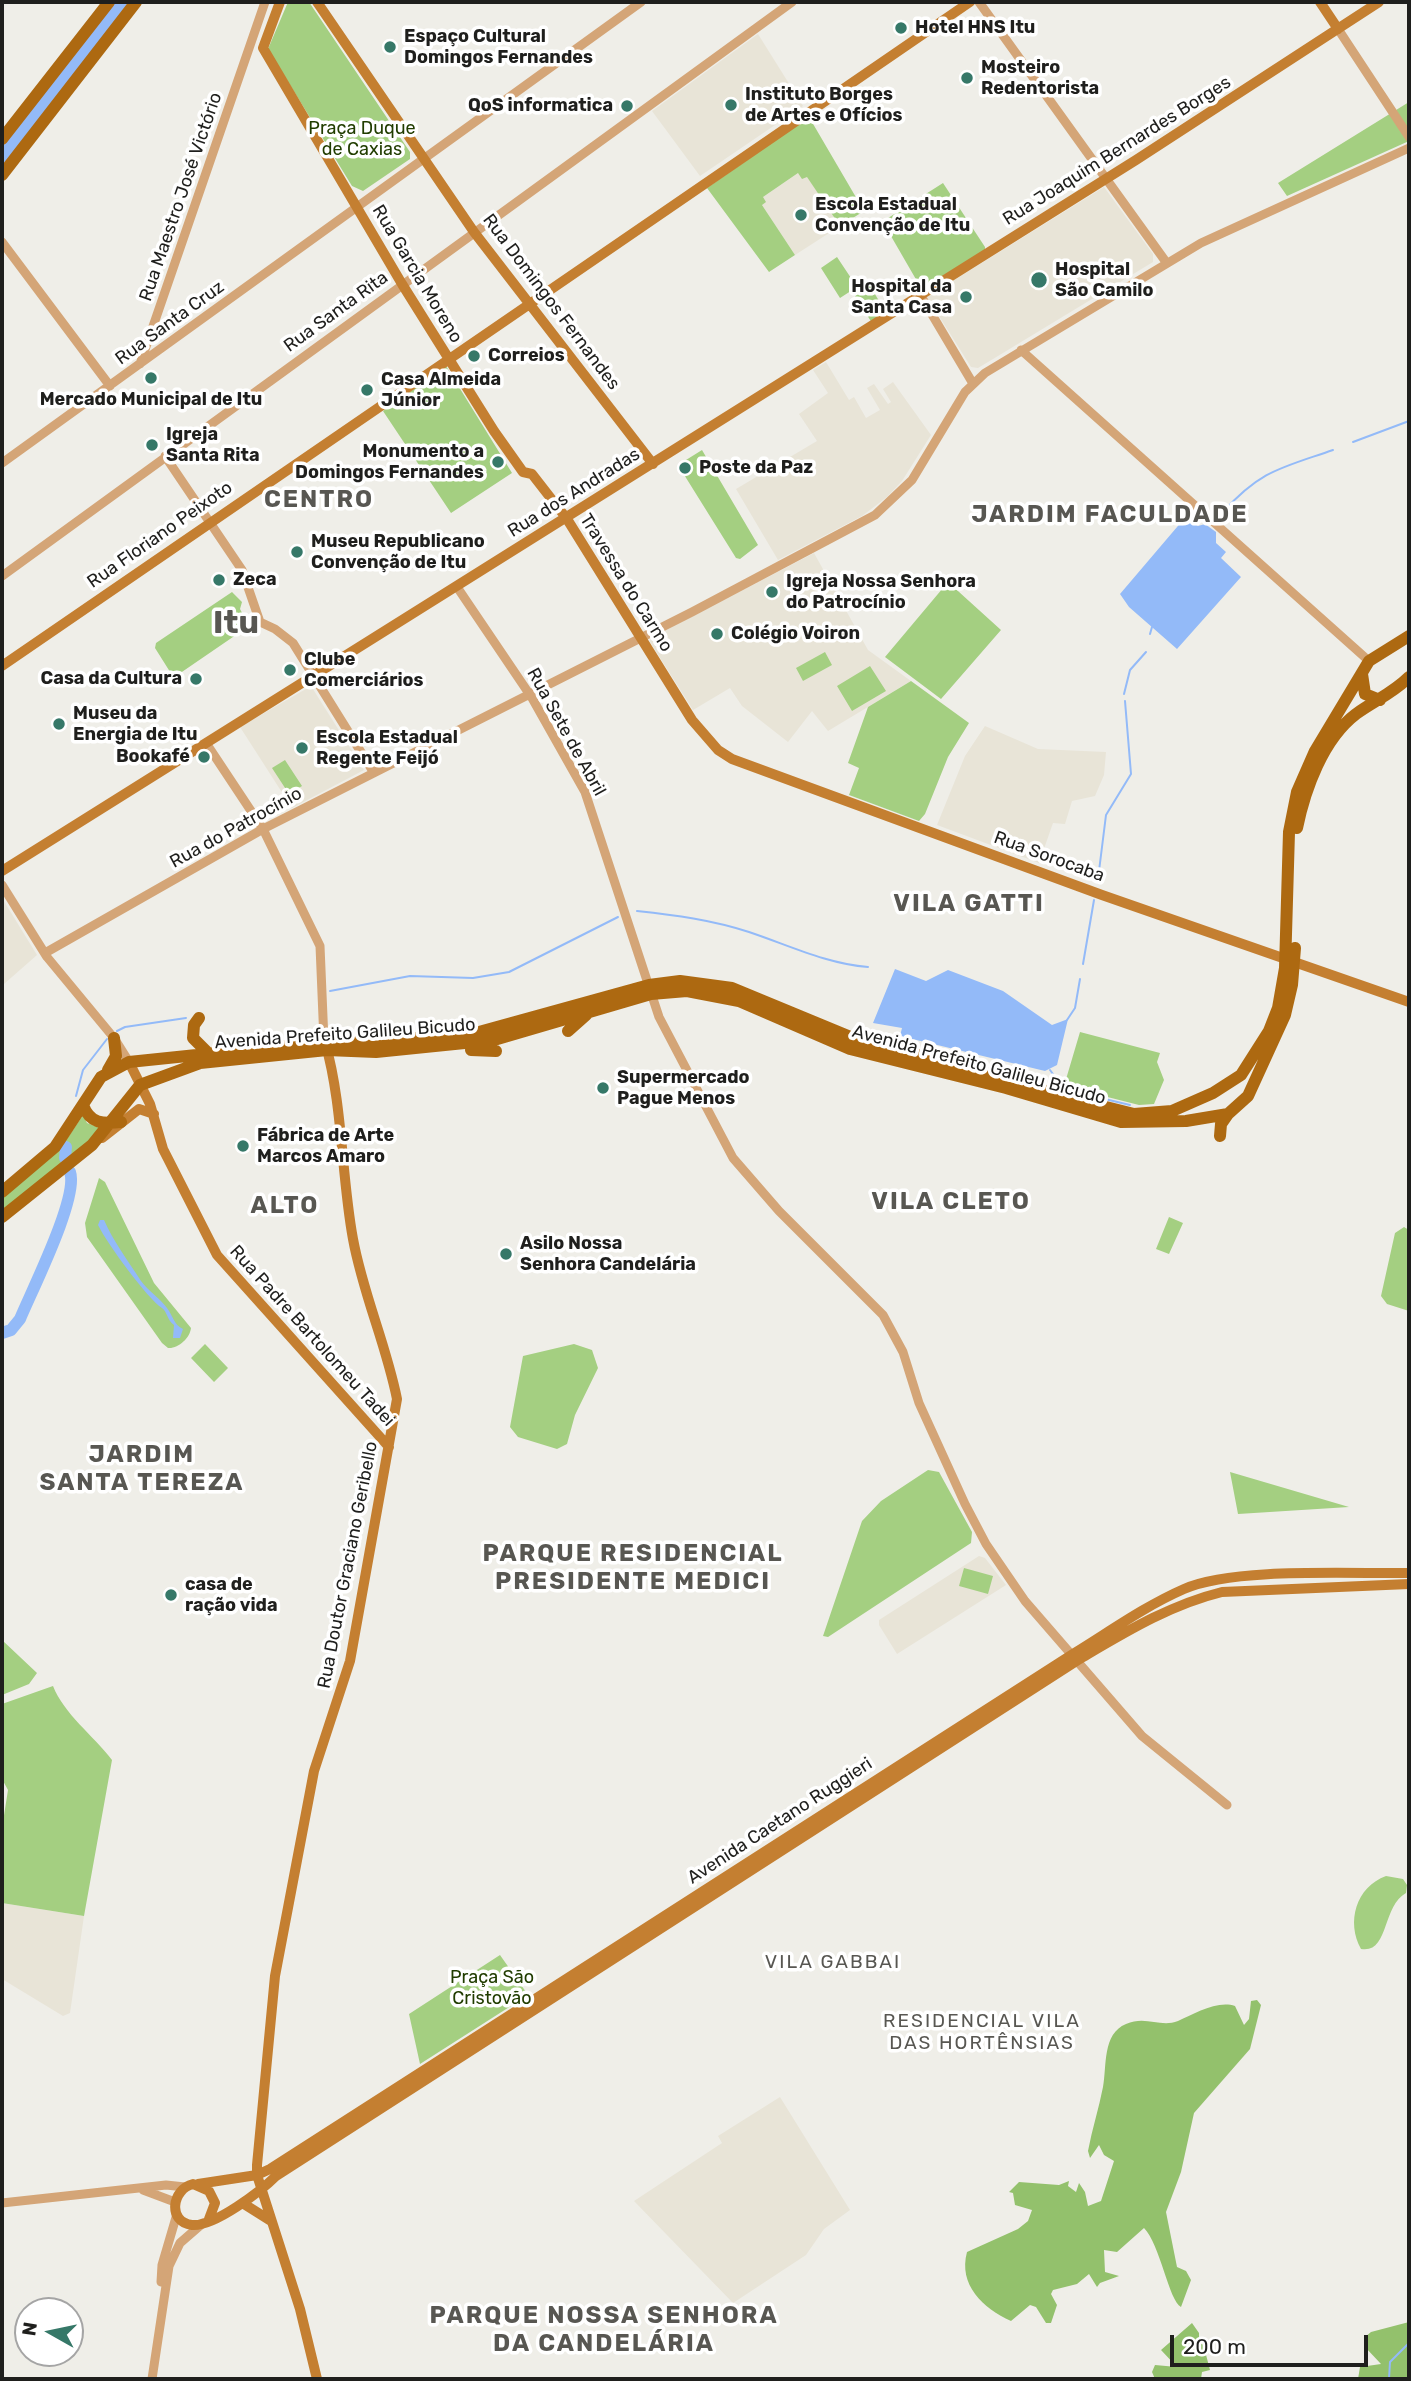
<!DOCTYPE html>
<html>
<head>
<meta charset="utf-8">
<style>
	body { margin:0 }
	#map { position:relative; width:1411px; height:2381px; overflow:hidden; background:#efeee8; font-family:Rubik,sans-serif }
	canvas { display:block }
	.frame { position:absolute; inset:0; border:4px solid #1f1f1d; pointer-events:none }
	.north { position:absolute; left:14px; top:2297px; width:70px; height:70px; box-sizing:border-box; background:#fff; border:2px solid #a5a5a5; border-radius:50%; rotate:279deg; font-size:19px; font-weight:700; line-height:28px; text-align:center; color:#1f1f1d }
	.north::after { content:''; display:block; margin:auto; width:24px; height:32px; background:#367868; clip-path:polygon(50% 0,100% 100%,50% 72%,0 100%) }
	.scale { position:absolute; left:1170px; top:2335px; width:198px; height:32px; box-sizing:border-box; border:4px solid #1f1f1d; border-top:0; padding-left:9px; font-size:21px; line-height:24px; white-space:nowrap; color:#1f1f1d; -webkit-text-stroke:5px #fff; paint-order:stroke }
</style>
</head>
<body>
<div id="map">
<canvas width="1411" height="2381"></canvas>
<div class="frame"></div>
<div class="north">N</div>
<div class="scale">200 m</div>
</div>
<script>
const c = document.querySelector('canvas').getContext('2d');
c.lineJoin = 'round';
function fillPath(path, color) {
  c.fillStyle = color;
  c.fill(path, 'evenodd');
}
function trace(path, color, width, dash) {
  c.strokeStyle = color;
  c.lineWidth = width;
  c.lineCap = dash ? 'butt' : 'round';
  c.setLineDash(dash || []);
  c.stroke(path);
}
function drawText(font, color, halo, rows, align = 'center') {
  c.font = font + ' Rubik,sans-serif';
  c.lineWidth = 7;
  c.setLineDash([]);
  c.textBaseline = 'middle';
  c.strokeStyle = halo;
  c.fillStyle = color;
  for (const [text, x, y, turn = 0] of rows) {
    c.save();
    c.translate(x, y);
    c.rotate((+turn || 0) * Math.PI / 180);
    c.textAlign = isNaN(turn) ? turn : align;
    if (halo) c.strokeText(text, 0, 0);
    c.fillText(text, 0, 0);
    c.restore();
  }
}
const built = new Path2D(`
	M758,34L803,106L700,176L652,111Z
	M798,173L807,176L840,226L795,255L762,205L763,197Z
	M1104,187L1153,254V262L993,359L978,368L971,367L927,297Z
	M826,362L849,400L854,397L866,418L880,410L867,388L874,384L888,404L891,402L883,389L893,382L931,435L902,481L887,497L862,516L778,560L736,489L817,441L799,414L828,393L813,370Z
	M814,553L868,650L911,681L828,731L812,711L788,742L742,706L730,688L693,710L650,642L651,638Z
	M311,686L364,770L292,808L240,727Z
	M985,726L1038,749L1106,752L1104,775L1095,796L1072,801L1065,824L1053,823L1039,863L937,825L965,756Z
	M2,898L37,955L4,984L2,982Z
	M979,1556L985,1558L1006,1585L897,1654L879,1625V1620Z
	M2,1903L84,1916L70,2013L63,2016L2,1979Z
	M780,2097L850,2210L824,2229L806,2255L733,2303L634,2201L722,2143L718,2136Z`);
const green = new Path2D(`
	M288,2H309L410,152V159L363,191L352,186L268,49Z
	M1409,102V141L1287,196L1278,183Z
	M809,117L864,211L840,226L807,177L802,179L798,173L763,197L766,202L762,205L795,255L769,272L707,188Z
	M943,183L985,247V252L921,288L884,224L885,220Z
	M837,257L857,287L840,298L821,268Z
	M870,286L887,314L872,323L855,296Z
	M446,366L512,473L451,513L383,411Z
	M702,450L758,545L740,559L736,558L678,465Z
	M948,582L1001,630L941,699L885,657Z
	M232,592L242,602L240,609L249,626L176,676L172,675L155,648L156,643Z
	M825,652L832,665L803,681L796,668Z
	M870,666L886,691L852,711L837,686Z
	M911,681L969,723L948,757L925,814L919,821L849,795L859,768L848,763L868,707Z
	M285,760L302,786L289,794L272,768Z
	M1080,1032L1160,1053L1157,1062L1164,1080L1154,1104L1139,1105L1064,1086Z
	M83,1115L87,1123L100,1128L89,1143L2,1214V1196L61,1148Z
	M99,1178L105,1182L154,1283L191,1328C190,1338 178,1349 168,1348L162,1343L87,1237L85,1223Z
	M1169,1217L1183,1223L1169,1254L1156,1249Z
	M1404,1227L1409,1230V1311L1387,1304L1381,1296L1395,1233Z
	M205,1344L228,1368L214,1382L191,1358Z
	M574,1344L592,1350L598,1368L575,1415L567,1444L557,1449L518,1437L510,1427L523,1356Z
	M928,1470L939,1472L972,1532L971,1543L828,1637L823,1636L862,1521L881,1501Z
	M1230,1472L1349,1507L1238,1514Z
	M964,1568L993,1576L988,1594L959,1586Z
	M2,1640L37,1673L29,1684L2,1695Z
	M53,1686C64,1714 93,1735 112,1760L84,1916L2,1903V1828L8,1790L2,1779V1704Z
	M1386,1876L1403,1879L1407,1885L1406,1893C1382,1906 1389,1954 1361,1949C1346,1922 1356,1887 1386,1876Z
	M500,1955L526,1992L525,1997L420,2064L409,2014Z`);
const forest = new Path2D(`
	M1257,2000L1261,2005L1250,2049L1194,2113L1181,2172L1166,2212L1177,2267L1186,2271L1191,2280L1181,2307C1169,2301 1160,2244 1144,2228L1117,2252L1104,2250L1105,2272L1119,2276L1100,2283L1097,2287L1089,2274L1077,2284L1053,2290L1051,2294L1057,2305L1051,2323H1046L1036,2307L1030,2305L1011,2321C983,2308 958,2285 967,2252L1018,2229L1028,2221L1032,2210L1015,2205L1013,2193L1009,2192L1019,2182L1059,2185L1069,2181L1068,2186L1076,2192L1079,2183L1085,2192L1088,2206L1101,2201L1114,2161L1104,2155L1099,2145L1090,2158L1088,2151C1092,2129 1099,2108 1103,2087C1107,2066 1102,2034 1126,2024C1146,2015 1160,2028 1178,2021C1194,2014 1217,2000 1235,2006L1244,2025L1249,2019L1251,2001Z
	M1409,2322V2379H1358L1360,2367L1381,2364L1365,2347V2337L1371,2332Z
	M1192,2323L1199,2333V2343L1207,2346L1205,2351L1210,2370L1202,2372L1201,2379H1155L1152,2372L1155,2365L1177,2367L1161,2350Z`);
const water = new Path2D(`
	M1188,519L1198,526L1205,524L1216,532V543L1226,552L1221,558L1241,577L1177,649L1129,607L1120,594L1183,520Z
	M895,969L926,981L948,970L1003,991L1052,1025L1068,1019L1057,1065L1045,1071L900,1036L902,1028L873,1023Z
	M100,1220H104C113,1241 129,1262 141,1281C148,1291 160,1298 167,1308C173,1316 174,1325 183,1329L180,1338H173L174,1325C167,1320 167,1311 162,1308C147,1298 108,1245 98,1225Z`);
const stream = new Path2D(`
	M1353,442L1409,421
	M1223,512C1261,470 1281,468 1333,450
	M1150,634L1152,627
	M1124,694L1130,670L1146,652
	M1098,879L1106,815L1131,774L1125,701
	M637,911C675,915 712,920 749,932C788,945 827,964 868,967
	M1083,964L1094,900
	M330,991L410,976L473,978L509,972L618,917
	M1067,1020L1075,1008L1080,979
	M117,1031L125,1027L186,1018
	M1050,1070L1056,1078
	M1059,1082L1071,1091L1130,1105
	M76,1096L83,1070L107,1039
	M1389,2379L1390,2362L1409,2343`);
const river = new Path2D(`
	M2,157L122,2
	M65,1158L66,1147
	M2,1333L11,1330L20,1319C32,1290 79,1197 70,1172`);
const tertiary = new Path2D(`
	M979,2L1166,262
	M1338,29L1409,137
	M2,242L110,386
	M921,296L972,382
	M1021,350L1369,661
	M140,364L265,2
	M165,456L242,570L260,622L275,629L293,643L374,773
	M2,463L641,2
	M2,576L792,2
	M457,587L532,698L585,792L659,1017L733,1158L779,1211L883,1315L903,1352L919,1403L965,1504L986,1544L1025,1601L1142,1736L1227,1805
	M206,743L263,829L320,946L324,1041
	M2,885L47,957L114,1038L129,1062
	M45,953L263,829L692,612L875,515L912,480L965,392L985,373L1201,243L1409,148
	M143,2190L175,2202
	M2,2203L166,2185L185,2187
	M161,2282L162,2265L177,2214
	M152,2379L169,2266L180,2243L203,2223`);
const secondary = new Path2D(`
	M280,2L263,48L402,284L494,431L523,472L532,474L567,519L692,720L718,750L732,759L1102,895L1409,1002
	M317,2L474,232L653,464
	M1320,2L1338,29
	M2,666L970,2
	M2,871L1136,160L1379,2
	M129,1062L150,1104L163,1149L217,1255L389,1447
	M102,1138L139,1109L154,1114
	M198,2184L257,2175L270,2169L1073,1654C1109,1632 1145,1606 1184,1589C1233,1567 1353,1574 1409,1573
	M244,2204L271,2221
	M209,2219L215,2203L209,2191L193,2184C172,2189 167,2222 192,2225C214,2227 261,2191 276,2176L1078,1660C1124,1633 1169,1605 1222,1592L1409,1584
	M317,2379L300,2309L257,2175V2165L275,1976L314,1771L350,1661L397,1399C386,1344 363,1294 353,1239C341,1174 343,1105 325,1042`);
const primary = new Path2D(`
	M2,139L109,2
	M2,175L136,2
	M1362,674L1365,694L1380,700
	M1297,828C1305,789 1323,739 1356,714C1374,701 1393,693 1409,677
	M199,1018L194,1025L193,1038L207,1052
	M568,1031L586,1015
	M471,1050L496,1051
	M108,1070L116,1056L114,1038
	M83,1105C90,1124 103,1124 121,1122
	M1220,1136L1221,1124L1228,1114
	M2,1192L55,1147L101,1077L129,1062L332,1041L377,1042L479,1032L649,985L680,981L732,988L853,1038L1007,1078L1054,1094L1134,1114L1172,1111L1213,1093L1241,1075L1269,1031L1278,1008L1285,968L1289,832L1297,792L1315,751L1369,661L1409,636
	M2,1217L92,1145L140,1085L200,1063L327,1050L376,1052L494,1040L651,994L687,991L739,1001L850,1049L1006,1088L1121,1122L1186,1121L1228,1114L1248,1096L1285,1015L1292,985L1295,948`);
const markers = [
	[901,28,7,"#367868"],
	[390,47,7,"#367868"],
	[967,78,7,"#367868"],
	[731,105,7,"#367868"],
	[627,106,7,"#367868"],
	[801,215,7,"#367868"],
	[1039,280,9,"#367868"],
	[966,297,7,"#367868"],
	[474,356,7,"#367868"],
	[151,378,7,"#367868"],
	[367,390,7,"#367868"],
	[152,445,7,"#367868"],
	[498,462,7,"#367868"],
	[685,468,7,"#367868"],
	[297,552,7,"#367868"],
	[219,580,7,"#367868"],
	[772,592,7,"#367868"],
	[717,634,7,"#367868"],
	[290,670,7,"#367868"],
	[196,679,7,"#367868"],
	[59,724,7,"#367868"],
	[302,748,7,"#367868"],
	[204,757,7,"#367868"],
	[603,1088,7,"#367868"],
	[243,1146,7,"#367868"],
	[506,1254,7,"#367868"],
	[171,1595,7,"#367868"]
];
const poiNames = [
	["Hotel HNS Itu",915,28],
	["Espaço Cultural",404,37],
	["Domingos Fernandes",404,58],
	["Mosteiro",981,68],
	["Redentorista",981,89],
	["Instituto Borges",745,95],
	["de Artes e Ofícios",745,116],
	["QoS informatica",613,106,"right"],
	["Escola Estadual",815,205],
	["Convenção de Itu",815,226],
	["Hospital",1055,270],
	["São Camilo",1055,291],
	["Hospital da",952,287,"right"],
	["Santa Casa",952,308,"right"],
	["Correios",488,356],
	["Casa Almeida",381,380],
	["Júnior",381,401],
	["Mercado Municipal de Itu",151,400,"center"],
	["Igreja",166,435],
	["Santa Rita",166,456],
	["Monumento a",484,452,"right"],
	["Domingos Fernandes",484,473,"right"],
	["Poste da Paz",699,468],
	["Museu Republicano",311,542],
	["Convenção de Itu",311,563],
	["Zeca",233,580],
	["Igreja Nossa Senhora",786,582],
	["do Patrocínio",786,603],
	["Colégio Voiron",731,634],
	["Clube",304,660],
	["Comerciários",304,681],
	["Casa da Cultura",182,679,"right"],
	["Museu da",73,714],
	["Energia de Itu",73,735],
	["Escola Estadual",316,738],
	["Regente Feijó",316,759],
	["Bookafé",190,757,"right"],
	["Supermercado",617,1078],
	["Pague Menos",617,1099],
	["Fábrica de Arte",257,1136],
	["Marcos Amaro",257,1157],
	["Asilo Nossa",520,1244],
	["Senhora Candelária",520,1265],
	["casa de",185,1585],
	["ração vida",185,1606]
];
const parkNames = [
	["Praça Duque",362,129],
	["de Caxias",362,150],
	["Praça São",492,1978],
	["Cristovão",492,1999]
];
const streetNames = [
	["Rua Joaquim Bernardes Borges",1117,151,-32],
	["Rua Maestro José Victório",181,197,-71],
	["Rua Garcia Moreno",417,274,59],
	["Rua Domingos Fernandes",551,302,53],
	["Rua Santa Rita",336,312,-36],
	["Rua Santa Cruz",170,323,-36],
	["Rua dos Andradas",574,493,-32],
	["Rua Floriano Peixoto",160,535,-35],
	["Travessa do Carmo",626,583,58],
	["Rua Sete de Abril",566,732,61],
	["Rua do Patrocínio",236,828,-29],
	["Rua Sorocaba",1049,857,20],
	["Avenida Prefeito Galileu Bicudo",345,1034,-4],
	["Avenida Prefeito Galileu Bicudo",979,1065,15],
	["Rua Padre Bartolomeu Tadei",312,1336,48],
	["Rua Doutor Graciano Geribello",348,1565,-79],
	["Avenida Caetano Ruggieri",780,1821,-33]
];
const neighbourhoodNames = [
	["VILA GABBAI",833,1963],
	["RESIDENCIAL VILA",982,2022],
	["DAS HORTÊNSIAS",982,2044]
];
const districtNames = [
	["CENTRO",319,500],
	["JARDIM FACULDADE",1110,515],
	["VILA GATTI",969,904],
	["VILA CLETO",951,1202],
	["ALTO",285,1206],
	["JARDIM",142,1455],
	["SANTA TEREZA",142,1483],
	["PARQUE RESIDENCIAL",633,1554],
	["PRESIDENTE MEDICI",633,1582],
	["PARQUE NOSSA SENHORA",604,2316],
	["DA CANDELÁRIA",604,2344]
];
const townNames = [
	["Itu",236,624]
];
fillPath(built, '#e8e4d7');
fillPath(green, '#a4cf81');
fillPath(forest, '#93c16c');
fillPath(water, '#93baf8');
trace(stream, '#93baf8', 2);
trace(river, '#93baf8', 12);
trace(tertiary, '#d4a577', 9);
trace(secondary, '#c47f31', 10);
trace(primary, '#ad6911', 12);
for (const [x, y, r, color] of markers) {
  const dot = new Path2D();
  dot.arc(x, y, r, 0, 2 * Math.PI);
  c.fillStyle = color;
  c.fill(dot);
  trace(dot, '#fff', 2.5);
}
drawText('bold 18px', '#1f1f1d', '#fff', poiNames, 'left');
drawText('18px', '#213d00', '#fff', parkNames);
drawText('18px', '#1f1f1d', '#fff', streetNames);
c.letterSpacing = '2px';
drawText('19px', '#585752', '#fff', neighbourhoodNames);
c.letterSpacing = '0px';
c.letterSpacing = '2px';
drawText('bold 24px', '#585752', '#fff', districtNames);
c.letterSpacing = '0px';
drawText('bold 32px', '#585752', '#fff', townNames);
</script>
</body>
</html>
